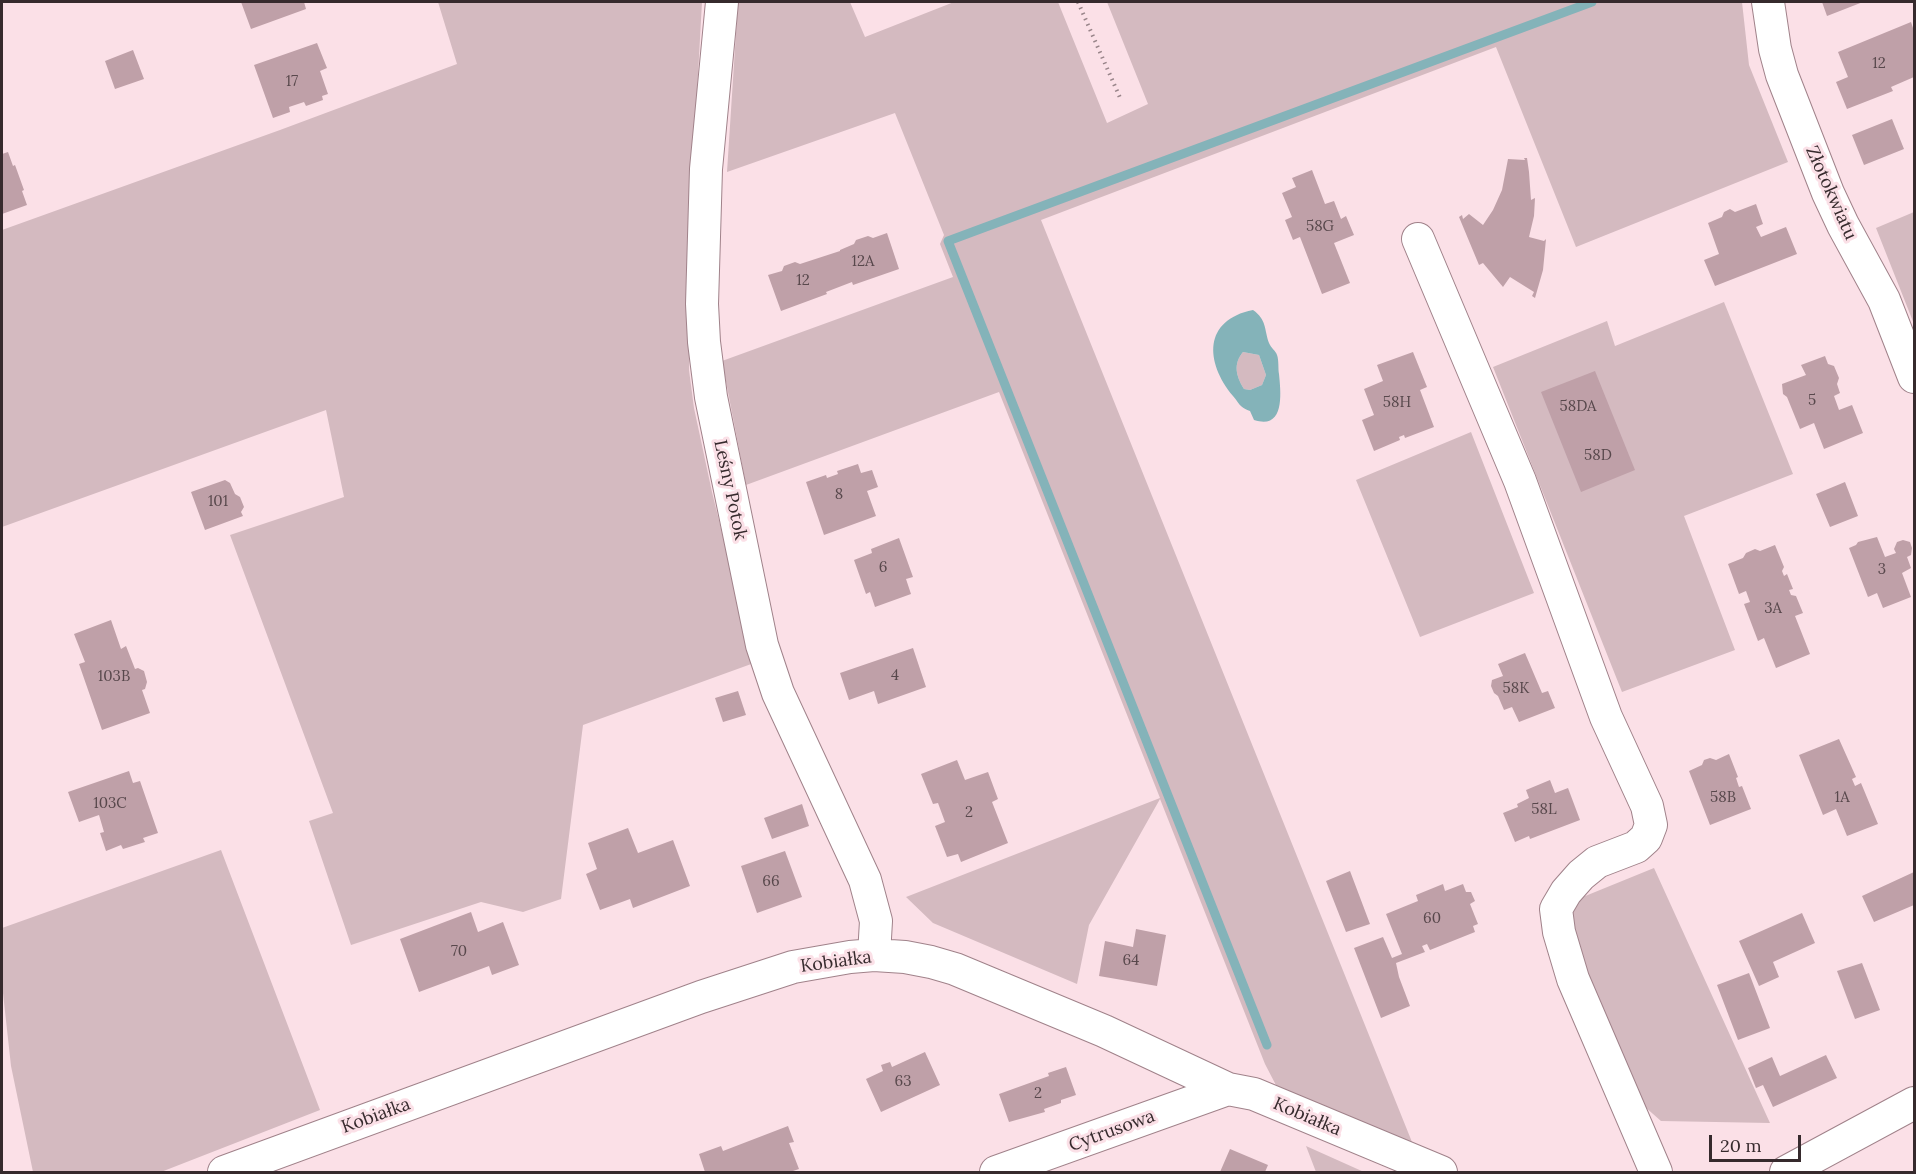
<!DOCTYPE html>
<html>
<head>
<meta charset="utf-8">
<style>
	body { margin:0 }
	#map { position:relative; width:1916px; height:1174px; overflow:hidden; background:#fbe0e7; font-family:Lora,serif }
	canvas { display:block }
	.frame { position:absolute; inset:0; border:3px solid #362a2d; pointer-events:none }
	.scale { position:absolute; left:1709px; top:1135px; width:92px; height:27px; box-sizing:border-box; border:3px solid #362a2d; border-top:0; padding-left:8px; font-size:18px; line-height:21px; white-space:nowrap; color:#362a2d; -webkit-text-stroke:4px #fbe0e7; paint-order:stroke }
</style>
</head>
<body>
<div id="map">
<canvas width="1916" height="1174"></canvas>
<div class="frame"></div>
<div class="scale">20 m</div>
</div>
<script>
const c = document.querySelector('canvas').getContext('2d');
c.lineJoin = 'round';
function fillPath(path, color) {
  c.fillStyle = color;
  c.fill(path, 'evenodd');
}
function trace(path, color, width, dash) {
  c.strokeStyle = color;
  c.lineWidth = width;
  c.lineCap = dash ? 'butt' : 'round';
  c.setLineDash(dash || []);
  c.stroke(path);
}
function drawText(font, color, halo, rows, align = 'center') {
  c.font = font + ' Lora,serif';
  c.lineWidth = 6;
  c.setLineDash([]);
  c.textBaseline = 'middle';
  c.strokeStyle = halo;
  c.fillStyle = color;
  for (const [text, x, y, turn = 0] of rows) {
    c.save();
    c.translate(x, y);
    c.rotate((+turn || 0) * Math.PI / 180);
    c.textAlign = isNaN(turn) ? turn : align;
    if (halo) c.strokeText(text, 0, 0);
    c.fillText(text, 0, 0);
    c.restore();
  }
}
const green = new Path2D(`
	M438,2H702L692,184L689,370L694,408L712,492L754,663L583,725L561,899L523,912L481,902L351,945L309,821L333,813L230,535L344,497L326,410L2,527V230L280,130L457,64Z
	M738,2H850L865,37L954,2H1058L1107,123L1148,104L1107,2H1742L1749,65L1788,162L1576,247L1496,47L1041,220L1412,1142L1279,1091L1265,1064L1160,799L1089,925L1077,984L933,923L906,897L1160,798L999,392L746,485L722,361L953,277L940,244L944,235L895,113L727,172Z
	M1914,212V324L1876,228Z
	M1724,302L1793,474L1684,516L1735,650L1622,692L1493,367L1607,321L1615,346Z
	M1243,352L1259,355L1266,375L1262,385L1250,390L1244,389C1236,376 1233,364 1243,352Z
	M1471,432L1534,593L1420,637L1356,480Z
	M221,850L320,1110L161,1172H33L11,1066L2,984V928Z
	M1654,868L1770,1123L1661,1121L1636,1099L1571,944L1573,901Z
	M1306,1146L1364,1172H1316Z`);
const water = new Path2D(`
	M1253,310C1267,320 1264,329 1269,343C1271,348 1276,351 1277,355C1279,360 1278,369 1279,374C1281,394 1285,430 1254,420L1250,411C1239,407 1240,404 1233,396C1205,362 1203,320 1253,310ZM1243,352L1259,355L1266,375L1262,385L1250,390L1244,389C1236,376 1233,364 1243,352Z`);
const stream = new Path2D(`
	M1267,1045L948,241L1592,2`);
const building = new Path2D(`
	M241,2H304L306,9L251,29Z
	M1822,2H1863L1827,16Z
	M1911,22L1914,31V77L1891,87L1893,91L1847,109L1836,82L1848,77L1838,52Z
	M317,43L327,68L320,71L328,94L322,96L323,100L306,106L304,102L289,107L290,112L273,118L254,65Z
	M133,50L144,79L115,89L105,61Z
	M1892,119L1904,149L1864,165L1852,135Z
	M8,152L13,166L15,165L24,190L22,191L27,205L2,214V154Z
	M1524,158H1527L1529,172L1531,200L1535,198L1534,216L1529,237L1544,241L1546,239L1543,270L1535,298L1532,296L1534,292L1510,277L1503,287L1483,263L1479,265L1459,217L1462,215L1463,219L1469,214L1483,225L1493,210L1502,190L1508,159L1525,160Z
	M1312,170L1325,204L1334,201L1341,219L1346,216L1354,235L1334,243L1350,283L1322,294L1300,237L1293,240L1285,220L1292,217L1282,193L1296,187L1292,178Z
	M1756,204L1763,224L1756,227L1761,237L1786,227L1797,254L1715,286L1704,260L1719,254L1708,223L1722,217L1724,212L1730,209L1735,212Z
	M887,233L899,269L853,285L852,282L826,292L827,294L781,311L768,275L782,271L784,266L795,262L800,264L840,251V250L854,244L856,240L868,236L873,238Z
	M1413,352L1427,387L1420,390L1434,427L1405,438L1404,435L1399,437L1400,440L1374,451L1362,420L1374,415L1364,389L1383,381L1377,365Z
	M1825,356L1828,364L1834,366L1839,378L1837,384L1840,393L1834,396L1839,410L1852,405L1863,433L1824,449L1814,423L1800,429L1787,397L1783,394L1782,384L1806,375L1801,365Z
	M1595,371L1635,470L1581,492L1541,392Z
	M858,464L861,473L872,470L878,487L867,491L876,516L824,535L806,482L826,475L827,478L838,474L837,471Z
	M225,480L230,483L235,494L240,497L244,507L241,512L243,516L205,530L191,492Z
	M1845,482L1858,516L1830,527L1816,494Z
	M1877,537L1885,557L1896,553L1894,549L1897,542L1903,540L1910,542L1912,548L1911,555L1907,557L1911,568L1902,573L1911,597L1883,608L1877,593L1868,597L1849,548L1856,545L1858,542Z
	M899,538L913,577L906,579L911,594L875,607L870,592L866,594L854,560L872,553L871,549Z
	M1775,545L1784,567L1782,571L1784,576L1787,574L1793,589L1789,590L1791,595L1796,596L1803,613L1795,616L1810,654L1776,668L1764,638L1758,641L1744,604L1750,602L1746,591L1739,594L1728,564L1743,558L1746,553L1755,549L1760,551Z
	M111,620L121,649L126,646L135,669L138,668L144,671L147,682L145,689L142,690L150,713L102,730L79,664L85,662L74,634Z
	M913,648L926,687L878,704L874,691L849,700L840,673Z
	M1525,653L1542,693L1548,691L1555,708L1519,722L1512,707L1504,710L1498,696L1494,693L1491,686L1492,680L1503,676L1498,664Z
	M738,691L746,715L723,722L715,698Z
	M1839,739L1856,777L1852,779L1855,786L1861,783L1878,824L1847,836L1836,809L1823,815L1799,755Z
	M1729,754L1738,777L1736,778L1739,787L1742,786L1751,809L1710,825L1689,771L1702,765L1704,760L1710,758L1716,760Z
	M957,760L965,780L988,772L998,799L992,802L1008,843L961,862L958,854L947,857L935,826L945,822L938,803L933,804L921,774Z
	M129,771L133,783L140,781L158,833L143,838L145,842L123,849L121,845L106,851L100,833L104,832L99,815L79,822L68,792Z
	M1550,780L1555,793L1568,788L1580,820L1530,839L1529,836L1515,842L1503,813L1518,807L1517,804L1529,798L1526,790Z
	M802,804L809,826L772,839L764,818Z
	M628,828L638,853L673,840L690,886L633,908L630,899L600,910L586,874L597,869L588,843Z
	M785,851L802,897L757,913L741,866Z
	M1350,871L1370,924L1346,932L1326,881Z
	M1914,872V905L1874,922L1862,896Z
	M1443,884L1445,891L1463,884L1466,892H1471L1475,901L1470,904L1478,924L1473,926L1475,932L1430,950L1427,944L1422,946L1425,952L1396,963L1399,977L1410,1006L1381,1018L1354,948L1383,937L1392,958L1402,954L1386,914L1418,901L1416,895Z
	M471,912L478,932L503,922L519,965L492,975L489,966L419,992L400,939Z
	M1802,913L1815,943L1773,962L1779,977L1759,986L1739,941Z
	M1136,929L1166,935L1157,986L1099,976L1105,941L1133,947Z
	M1862,963L1880,1010L1855,1019L1837,971Z
	M1749,973L1770,1028L1738,1040L1717,985Z
	M925,1052L940,1085L881,1112L866,1079L883,1071L881,1065L890,1062L892,1067Z
	M1826,1055L1837,1078L1773,1107L1763,1085L1756,1088L1748,1068L1772,1057L1780,1076Z
	M1066,1067L1076,1095L1061,1100V1103L1044,1109L1045,1112L1009,1122L999,1094L1049,1076L1048,1073Z
	M788,1126L794,1142L789,1143L799,1169L790,1172H705L699,1154L721,1146L723,1151Z
	M1230,1149L1268,1165L1265,1172H1220Z`);
const path = new Path2D(`
	M1078,2L1121,100`);
const minor = new Path2D(`
	M722,2L706,169L702,304L704,342L711,397L762,645L778,693L865,880L876,921L874,955
	M1768,2L1775,49L1782,75L1828,193L1843,225L1884,300L1914,377
	M1418,239L1520,481L1606,717L1647,806L1651,825L1646,838L1636,847L1597,862L1581,875L1566,892L1556,909L1559,932L1573,979L1656,1172
	M224,1172L701,997L793,967L850,957L874,955L905,957L931,962L955,969L1104,1031L1228,1089L1254,1094L1441,1172
	M996,1172L1228,1089
	M1786,1172L1914,1103`);
const numberNames = [
	["12",1879,64],
	["17",292,82],
	["58G",1320,227],
	["12A",863,262],
	["12",803,281],
	["5",1812,401],
	["58H",1397,403],
	["58DA",1578,407],
	["58D",1598,456],
	["8",839,495],
	["101",218,502],
	["6",883,568],
	["3",1882,570],
	["3A",1773,609],
	["4",895,676],
	["103B",114,677],
	["58K",1516,689],
	["58B",1723,798],
	["1A",1842,798],
	["103C",110,804],
	["58L",1544,810],
	["2",969,813],
	["66",771,882],
	["60",1432,919],
	["70",459,952],
	["64",1131,961],
	["63",903,1082],
	["2",1038,1094]
];
const streetNames = [
	["Złotokwiatu",1831,193,66],
	["Leśny Potok",730,490,78],
	["Kobiałka",836,962,-8],
	["Kobiałka",376,1116,-20],
	["Kobiałka",1307,1117,23],
	["Cytrusowa",1112,1131,-20]
];
fillPath(green, '#d4bac0');
fillPath(water, '#84b3b9');
trace(stream, '#84b3b9', 9);
fillPath(building, '#bfa0a8');
trace(minor, '#a0828a', 34);
trace(path, '#988489', 4, [1.5, 4.5]);
trace(minor, '#fff', 32);
drawText('15px', '#58484c', null, numberNames);
drawText('18px', '#362a2d', '#fbe0e7', streetNames);
</script>
</body>
</html>
